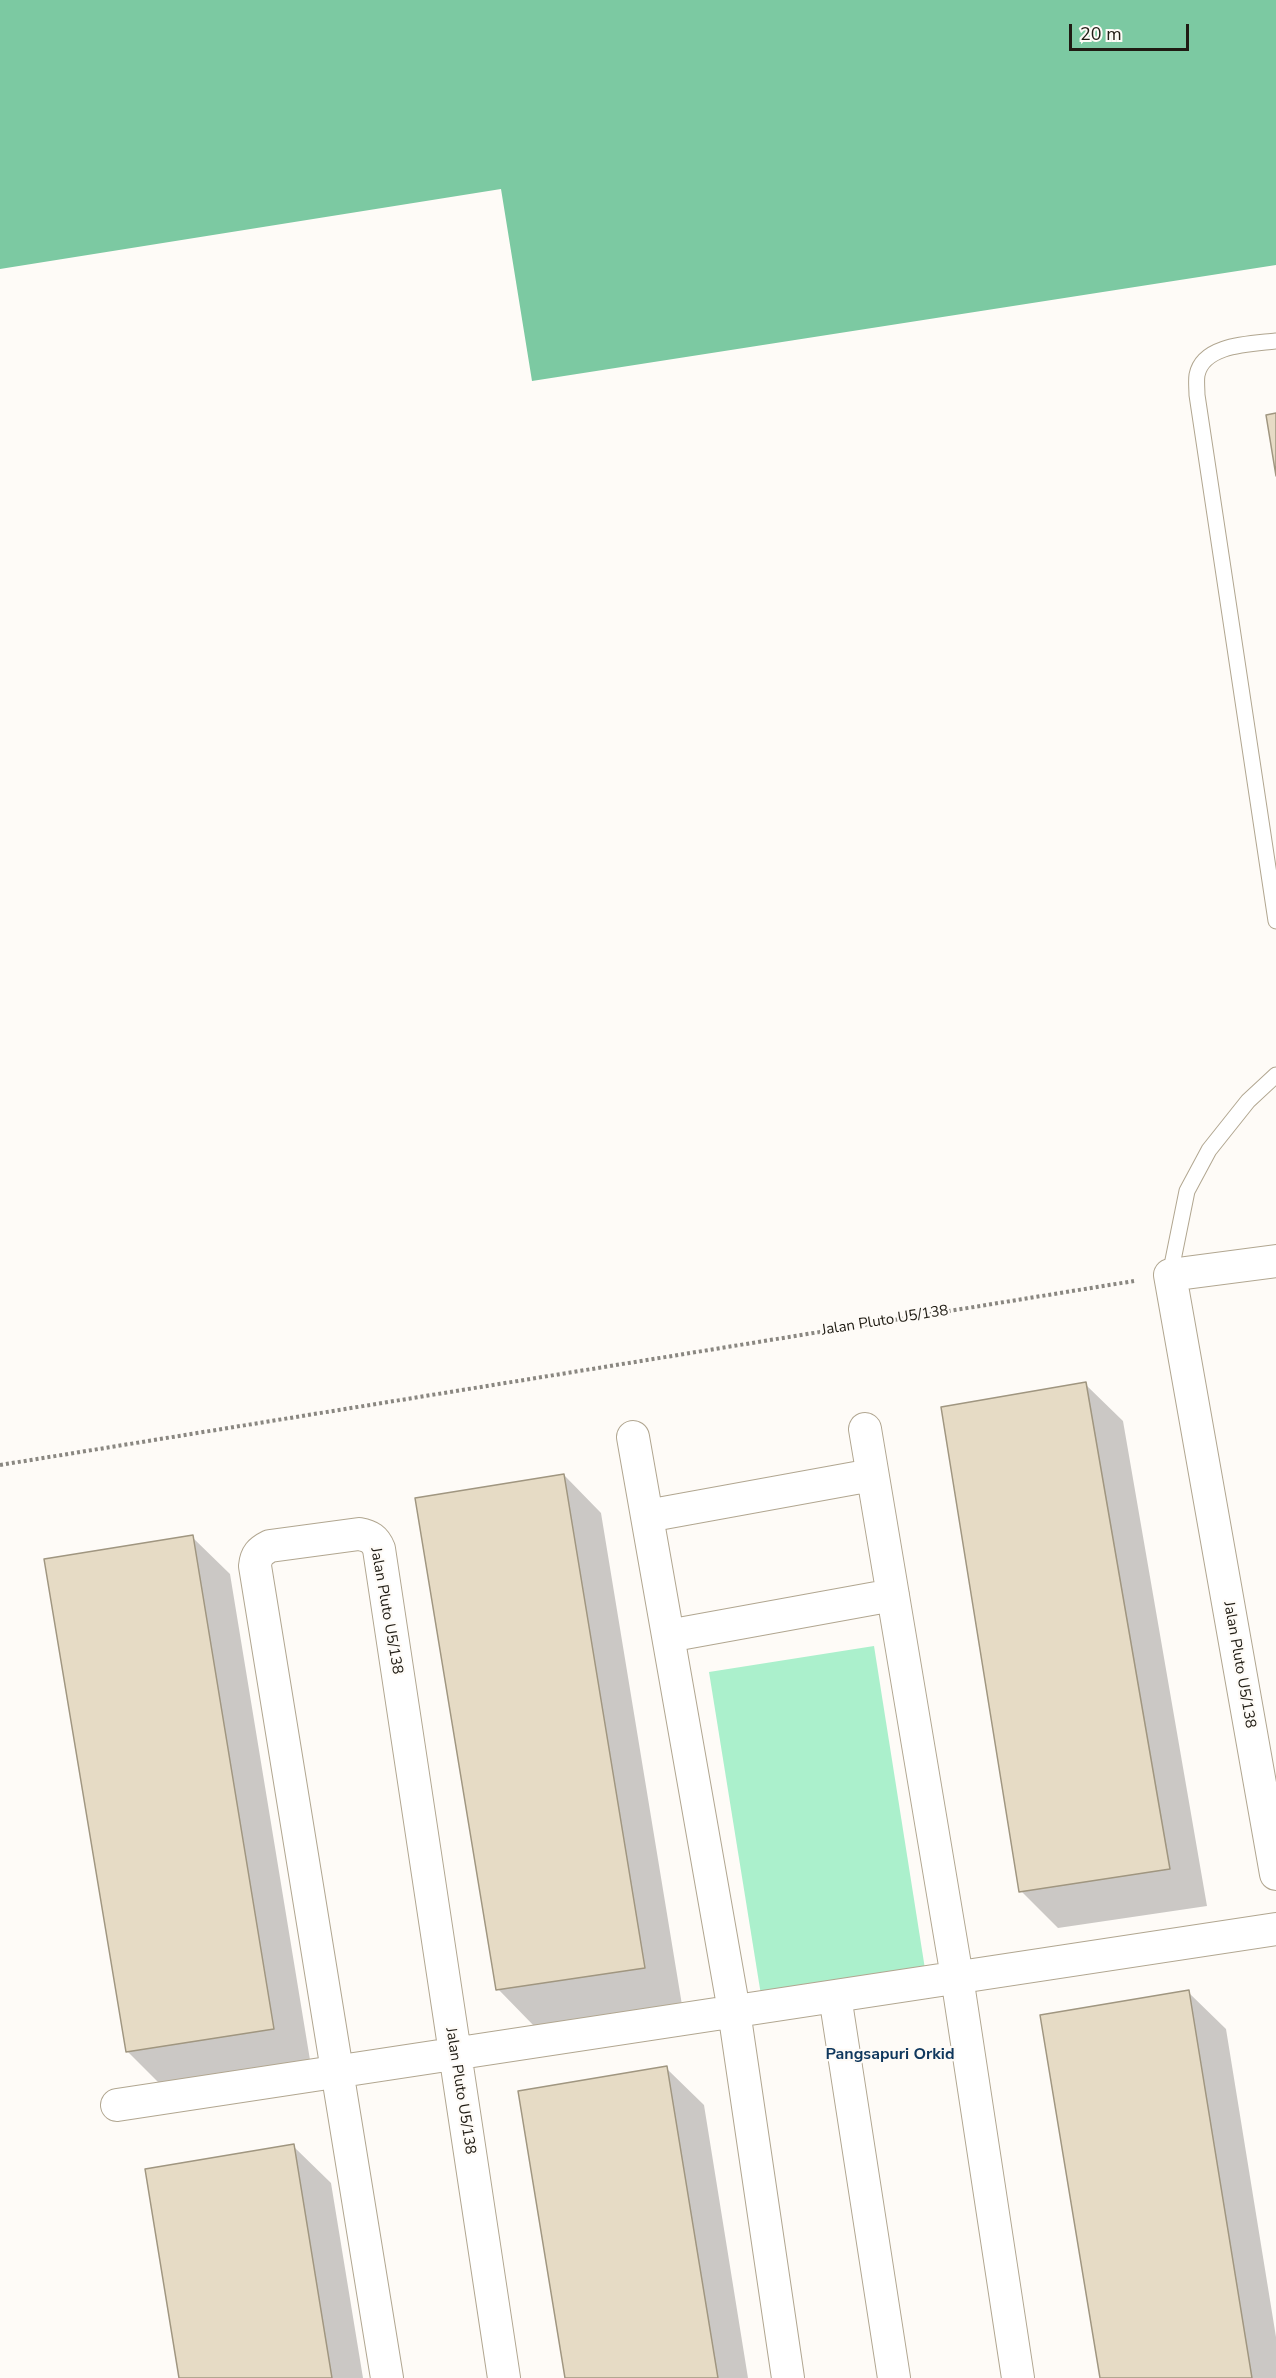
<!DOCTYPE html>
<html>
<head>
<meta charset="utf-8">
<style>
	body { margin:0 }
	#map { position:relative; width:1276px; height:2378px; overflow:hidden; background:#fefbf7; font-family:"Nunito Sans",sans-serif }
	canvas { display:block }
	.scale { position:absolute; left:1069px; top:24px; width:120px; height:27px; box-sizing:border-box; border:3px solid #1f1b13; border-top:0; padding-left:8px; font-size:18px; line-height:21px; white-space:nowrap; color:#1f1b13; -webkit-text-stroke:4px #fefbf7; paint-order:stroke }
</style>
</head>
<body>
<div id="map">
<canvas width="1276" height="2378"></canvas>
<div class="scale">20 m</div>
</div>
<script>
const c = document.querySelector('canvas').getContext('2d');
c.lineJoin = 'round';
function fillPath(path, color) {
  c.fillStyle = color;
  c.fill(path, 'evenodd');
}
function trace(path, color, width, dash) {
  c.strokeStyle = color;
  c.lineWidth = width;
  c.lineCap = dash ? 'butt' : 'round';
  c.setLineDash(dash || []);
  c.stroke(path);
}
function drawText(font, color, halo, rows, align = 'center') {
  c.font = font + ' "Nunito Sans",sans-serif';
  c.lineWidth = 4.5;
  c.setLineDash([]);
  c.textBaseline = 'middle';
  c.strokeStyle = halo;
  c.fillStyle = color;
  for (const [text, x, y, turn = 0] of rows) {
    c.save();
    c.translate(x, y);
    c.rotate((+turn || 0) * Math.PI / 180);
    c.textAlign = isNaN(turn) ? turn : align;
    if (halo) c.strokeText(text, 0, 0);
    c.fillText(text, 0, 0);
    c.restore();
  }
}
const green = new Path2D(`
	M874,1646L925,1969L761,1995L709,1672Z`);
const forest = new Path2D(`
	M0,0H1276V265L532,381L501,189L0,269Z`);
const shadow = new Path2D(`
	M1085,1384L1123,1421L1207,1906L1058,1928L1021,1891Z
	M564,1475L601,1513L682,2005L535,2027L498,1989Z
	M192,1537L230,1574L311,2066L164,2088L127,2051Z
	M1188,1992L1226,2029L1276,2337V2378H1101Z
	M666,2068L704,2105L748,2378H567Z
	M293,2146L331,2183L363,2378H181Z`);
const building = new Path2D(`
	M1276,413V476L1266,415Z
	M1086,1382L1170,1869L1019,1892L941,1407Z
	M564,1474L645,1968L496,1990L415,1498Z
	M193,1535L274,2029L126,2052L44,1559Z
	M1189,1990L1252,2378H1100L1040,2015Z
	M667,2066L718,2378H565L518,2091Z
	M294,2144L332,2378H179L145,2169Z`);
const path = new Path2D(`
	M0,1465L1134,1281`);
const service = new Path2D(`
	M1276,341C1251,344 1203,344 1197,375C1196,381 1197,389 1197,395L1276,921
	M1170,1275L1187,1191L1209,1150L1248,1101L1276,1075`);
const minor = new Path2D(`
	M1276,1261L1170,1275L1276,1874
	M865,1429L957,1977L1018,2378
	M633,1437L734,2011L788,2378
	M647,1516L872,1475
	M668,1636L893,1595
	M835,1996L894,2378
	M117,2105L1276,1929
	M387,2378L255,1566C256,1555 260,1551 270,1546L359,1534C370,1536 375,1539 379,1549L504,2378`);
const streetNames = [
	["Jalan Pluto U5/138",885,1321,-9],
	["Jalan Pluto U5/138",386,1611,80],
	["Jalan Pluto U5/138",1239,1665,80],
	["Jalan Pluto U5/138",460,2091,81]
];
const neighbourhoodNames = [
	["Pangsapuri Orkid",890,2055]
];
fillPath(green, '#abf0cc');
fillPath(forest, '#7cc9a2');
fillPath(shadow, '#0003');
fillPath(building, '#e6dbc5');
trace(building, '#a09680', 1.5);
trace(service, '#b1a690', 17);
trace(minor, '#b1a690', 34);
trace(path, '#8a8781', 4, [3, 3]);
trace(service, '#fff', 15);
trace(minor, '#fff', 32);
drawText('15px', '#1f1b13', '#fefbf7', streetNames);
drawText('bold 16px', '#0f375d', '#fefbf7', neighbourhoodNames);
</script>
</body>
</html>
